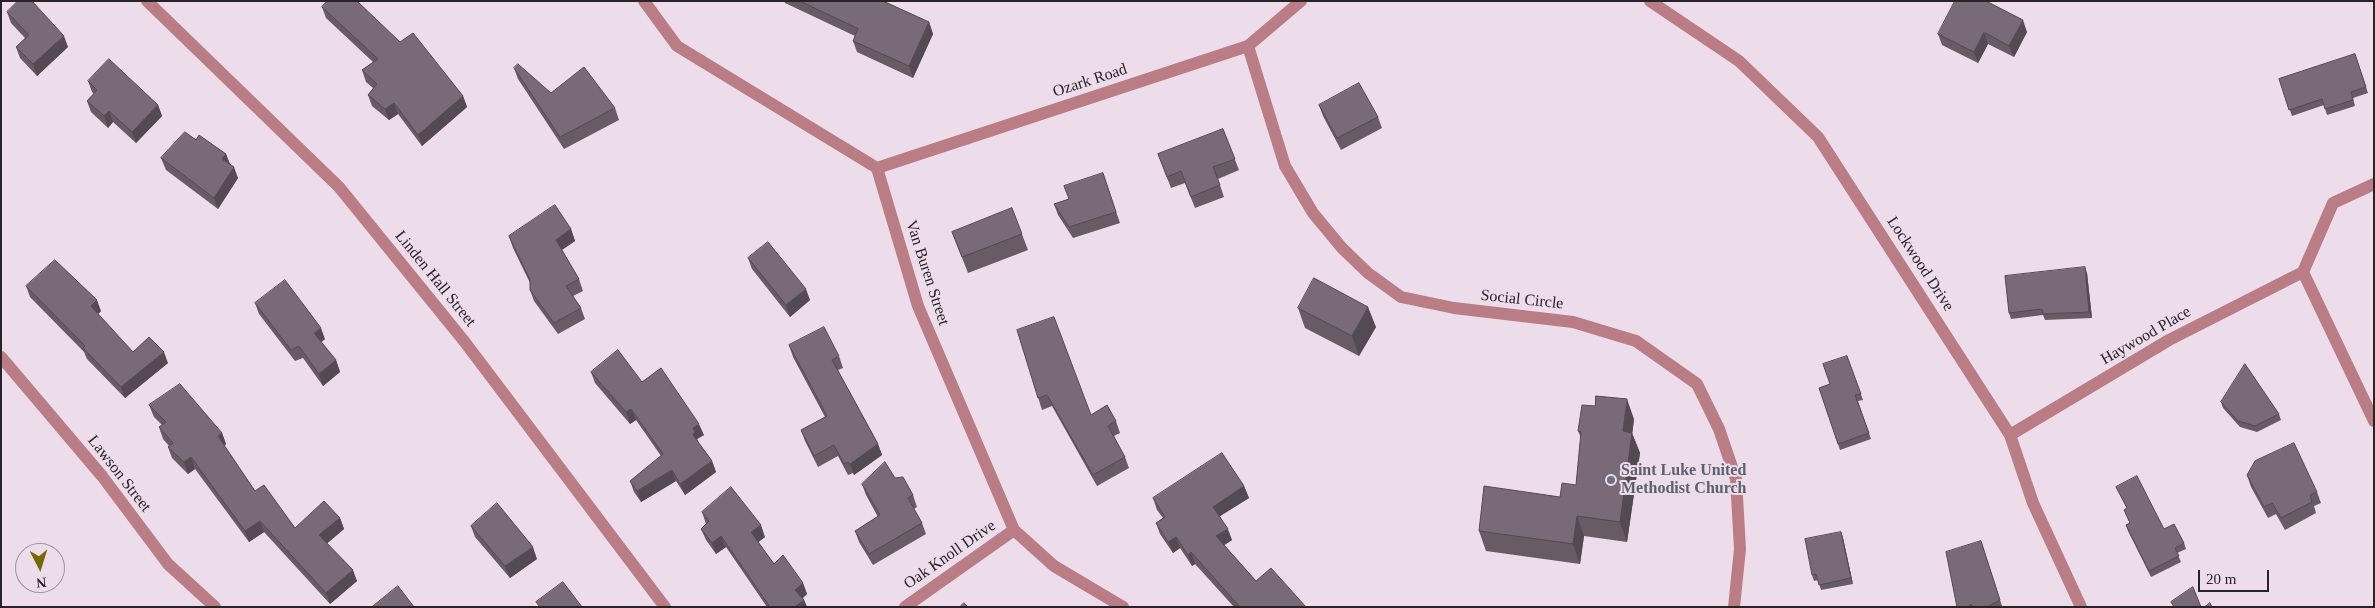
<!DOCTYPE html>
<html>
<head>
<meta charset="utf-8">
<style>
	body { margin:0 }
	#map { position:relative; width:2375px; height:608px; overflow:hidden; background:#edddeb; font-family:Georgia,serif }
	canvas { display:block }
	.frame { position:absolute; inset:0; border:2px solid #282328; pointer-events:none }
	.north { position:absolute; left:15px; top:543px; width:50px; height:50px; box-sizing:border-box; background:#edddeb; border:1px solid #9e939d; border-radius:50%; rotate:175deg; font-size:14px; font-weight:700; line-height:20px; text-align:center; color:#282328 }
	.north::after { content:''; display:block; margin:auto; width:18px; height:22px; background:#746a02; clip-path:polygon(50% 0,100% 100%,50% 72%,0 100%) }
	.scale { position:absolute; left:2198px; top:570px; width:71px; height:22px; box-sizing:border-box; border:2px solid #282328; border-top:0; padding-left:6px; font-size:15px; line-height:18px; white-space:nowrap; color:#282328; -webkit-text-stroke:4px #edddeb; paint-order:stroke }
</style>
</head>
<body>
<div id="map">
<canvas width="2375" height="608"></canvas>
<div class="frame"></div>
<div class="north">N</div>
<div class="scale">20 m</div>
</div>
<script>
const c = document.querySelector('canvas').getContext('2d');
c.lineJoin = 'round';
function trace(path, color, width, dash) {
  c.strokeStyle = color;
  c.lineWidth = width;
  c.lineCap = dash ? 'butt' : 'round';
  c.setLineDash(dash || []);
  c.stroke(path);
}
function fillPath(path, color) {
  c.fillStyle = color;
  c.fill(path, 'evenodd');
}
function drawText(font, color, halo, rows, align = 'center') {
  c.font = font + ' Georgia,serif';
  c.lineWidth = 4;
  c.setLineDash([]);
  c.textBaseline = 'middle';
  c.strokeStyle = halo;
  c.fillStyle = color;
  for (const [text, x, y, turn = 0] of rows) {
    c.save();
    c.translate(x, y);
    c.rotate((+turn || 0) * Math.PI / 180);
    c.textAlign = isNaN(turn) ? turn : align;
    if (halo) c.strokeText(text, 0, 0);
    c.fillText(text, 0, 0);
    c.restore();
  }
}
const street = new Path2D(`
	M147,1L339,187L464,341L665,607
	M644,1L677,46L877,168L918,306L1014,530L1054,566L1123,607
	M1650,1L1739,61L1818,137L2010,435L2033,503L2081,607
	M1248,46L1285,166L1313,213L1342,248L1368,273L1401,297L1454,308L1573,322L1636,341L1697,384L1719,429L1736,479L1740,549L1734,607
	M877,168L1248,46L1301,1
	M2303,272L2374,421
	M2303,272L2333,203L2374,184
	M1,357L102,476L168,564L215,607
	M2010,435L2169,340L2303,272
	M905,607L1014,530`);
const wall = new Path2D(`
	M784,1H883L929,22L933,34L913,78L857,52L853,41L855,36L785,3Z
	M322,7L400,42L463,96L467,107L422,146L398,114L389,120L372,106L368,95L373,88L366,82L362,70L373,62L326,18Z
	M7,12L68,47L37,76L20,58L16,47L25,38L11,23Z
	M2027,32L2014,57L1988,44L1978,63L1942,45L1938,34Z
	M2355,54L2368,93L2353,98L2355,106L2327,115L2324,105L2292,116L2279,79Z
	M514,68L551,93L615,108L619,120L564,149L518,79Z
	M88,81L158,105L162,116L136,143L113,122L108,128L91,112L87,101L94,94L92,92Z
	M1319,105L1378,117L1382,128L1341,150L1323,116Z
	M1223,129L1239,170L1218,179L1224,197L1195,208L1185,183L1171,188L1158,154Z
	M196,140L226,154L230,164L238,178L218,209L166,170L161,158Z
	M1103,173L1120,223L1073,238L1058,215L1054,204L1069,199Z
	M1012,208L1028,250L968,273L952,232Z
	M571,229L575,241L562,250L579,279L583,291L573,296L581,308L585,319L558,334L534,301L530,290V283L513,248L509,236Z
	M748,258L810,300L790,317L752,269Z
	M2087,273L2092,318L2045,320L2043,315L2011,319L2009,313Z
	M26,286L101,311L98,314L133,352L168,363L125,398L87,359L84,352L30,297Z
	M255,303L325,339L321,342L336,360L340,372L323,386L303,358L295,361L259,314Z
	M1298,308L1376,327L1359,356L1305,328Z
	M1017,330L1091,415L1116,421L1120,433L1114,436L1125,457L1129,468L1097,486L1052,406L1042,410Z
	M789,345L839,356L843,368L838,370L878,444L882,455L854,475L853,473L848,475L838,456L818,467L805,441L801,430L825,417L793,357Z
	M1847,356L1863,400L1858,401L1871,439L1840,450L1819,388L1830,384Z
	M591,372L642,382L704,435L697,439L699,443L712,461L716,472L685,495L676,481L641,502L634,492L630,481L661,456L636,420L630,424L595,383Z
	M2221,402L2279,414L2281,420L2257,432L2240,427L2223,408Z
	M149,405L222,433L226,444L224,446L255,491L295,528L340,518L344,529L327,543L357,581L330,604L264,532L249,542L195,469L188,474L172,458L168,447L169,446L163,439L159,427L162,425L154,417Z
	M1595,406L1634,419L1632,433L1640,453L1627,542L1584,536L1580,564L1486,551L1479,531L1560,497L1576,485L1581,438L1578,431Z
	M2247,475L2317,492L2321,503L2314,506L2316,513L2285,530L2276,514L2268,518L2251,487Z
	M895,478L913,495L917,507L914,509L922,523L926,534L873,565L859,542L855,531L878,517L866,495L862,484Z
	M1244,486L1249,498L1220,516L1232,540L1224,545L1256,581L1306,607H1234L1195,564L1192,566L1180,548L1173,553L1160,534L1156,523L1163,518L1157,510L1153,498Z
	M2116,487L2164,529L2184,543L2186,549L2177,553L2181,562L2151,577L2128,531L2126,525L2130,523L2124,510L2127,508Z
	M702,512L765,537L758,542L774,564L803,583L807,594L803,598L804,600L807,607H767L726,547L716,554L706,540L701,529L706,524Z
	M471,526L537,559L510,578L475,537Z
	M1841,532L1843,538L1853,584L1821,590L1818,580L1814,581L1812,575Z
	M1981,541L2002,606L2000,607H1957Z`);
const shadedWall = new Path2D(`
	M2023,20L2027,32L2014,57L2009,46Z
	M929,22L933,34L913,78L909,66Z
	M1984,32L1988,44L1978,63L1974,52Z
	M64,36L68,47L37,76L33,64Z
	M463,96L467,107L422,146L418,135Z
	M394,103L398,114L389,120L385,109Z
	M158,105L162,116L136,143L132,132Z
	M109,111L113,122L108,128L104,116Z
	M226,154L230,165L222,159Z
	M234,167L238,178L218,209L214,198Z
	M571,229L575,241L560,251L556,240Z
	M2085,267L2087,273L2092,318L2089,312Z
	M806,289L810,300L790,317L786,305Z
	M97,300L101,311L95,317L91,306Z
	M1368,307L1376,327L1359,356L1352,336Z
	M321,328L325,339L318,345L314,333Z
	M164,352L168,363L125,398L121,387Z
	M336,360L340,372L323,386L319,374Z
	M1627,399L1634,419L1631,445L1632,433L1640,453L1627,542L1620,522L1623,431Z
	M631,409L636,420L630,424L626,412Z
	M699,424L704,435L697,439L699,444L693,435V428Z
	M222,433L226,444L222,447L218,436Z
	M878,444L882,455L854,475L850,464Z
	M191,457L195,469L188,474L184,462Z
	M712,461L716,472L685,495L680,484Z
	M672,470L676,481L641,502L637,491Z
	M1244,486L1249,498L1217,518L1213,507Z
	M1577,516L1584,536L1580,564L1573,544Z
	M340,518L344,529L323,547L319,535Z
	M260,521L264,532L249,542L245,531Z
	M761,525L765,537L756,544L751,532Z
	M1228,529L1232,540L1220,548L1216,536Z
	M1841,532L1843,538L1853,584L1851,578Z
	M721,536L726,547L716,554L712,543Z
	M1176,537L1180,548L1173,553L1168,542Z
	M533,547L537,559L510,578L505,566Z
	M1191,552L1195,564L1192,566L1188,555Z
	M353,570L357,581L330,604L326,593Z
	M803,583L807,594L799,601L795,590Z
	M804,600L807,607H795Z`);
const building = new Path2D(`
	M18,1H32L64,36L33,64L16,47L29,35L7,12Z
	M327,1H357L400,42L413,33L463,96L418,135L394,103L385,109L368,95L377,84L362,70L378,59L322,7Z
	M800,1H883L929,22L909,66L853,41L858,29Z
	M1955,1H1986L2023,20L2009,46L1984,32L1974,52L1938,34Z
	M2355,54L2366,87L2351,92L2353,100L2325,109L2322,99L2289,110L2279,79Z
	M109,59L158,105L132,132L109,111L104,116L87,101L97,90L88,81Z
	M518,64L551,93L584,67L615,108L560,137L514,68Z
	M1359,83L1378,117L1337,138L1319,105Z
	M1223,129L1235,159L1213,167L1220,185L1191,197L1181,171L1167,177L1158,154Z
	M185,132L196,140L199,135L226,154L222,159L234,167L214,198L161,158Z
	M1103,173L1116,212L1069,227L1054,204L1069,199L1064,186Z
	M555,205L571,229L556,240L579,279L566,286L581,308L554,323L530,290V280L509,236Z
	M1012,208L1022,234L962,257L952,232Z
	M768,242L806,289L786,305L748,258Z
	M55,260L97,300L91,306L133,352L149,337L164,352L121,387L83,348L85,346L26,286Z
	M2085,267L2089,312L2043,314L2042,309L2009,313L2005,276Z
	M1314,278L1368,307L1352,336L1298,308Z
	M285,280L321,328L314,333L336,360L319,374L299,346L291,350L255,303Z
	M1054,317L1091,415L1107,405L1116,421L1108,426L1125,457L1093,475L1047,395L1038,398L1017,330Z
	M824,327L839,356L832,360L878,444L850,464L848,462L844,464L834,445L814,456L801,430L827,416L789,345Z
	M618,350L642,382L661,368L699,424L693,428L695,432L693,435L712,461L680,484L672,470L637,491L630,481L663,454L631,409L626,412L591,372Z
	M1847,356L1861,394L1855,395L1869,433L1838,444L1819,388L1830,384L1823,364Z
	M2245,364L2279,414L2255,426L2238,421L2221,402Z
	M180,384L222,433L218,436L255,491L264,485L295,528L324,501L340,518L319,535L353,570L326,593L260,521L245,531L191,457L184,462L168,447L173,443L159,427L166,422L149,405Z
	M1596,396L1627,399L1623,431L1632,433L1620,522L1577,516L1573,544L1479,531L1484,486L1560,497L1562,483L1576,485L1581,432L1578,431L1582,405L1595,406Z
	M2294,443L2317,492L2310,495L2312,502L2281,518L2272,503L2264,507L2247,475L2255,461Z
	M1222,453L1244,486L1213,507L1228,529L1216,536L1256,581L1271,568L1306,607H1240L1191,552L1188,555L1176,537L1168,542L1156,523L1165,517L1153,498Z
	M885,462L895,478L903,477L913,495L908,498L922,523L869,554L855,531L880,515L862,484Z
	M2137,476L2164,529L2174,524L2184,543L2175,548L2179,556L2149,571L2126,525L2130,523L2124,510L2127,508L2116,487Z
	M731,487L761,525L751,532L774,564L783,555L803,583L795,590L804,600L795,607H770L721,536L712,543L701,529L709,521L702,512Z
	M497,503L533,547L505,566L471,526Z
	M1841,532L1851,578L1819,585L1816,574L1812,575L1805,539Z
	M1981,541L2000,600L1987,607H1972L1971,604L1968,607H1957L1946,552Z
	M563,582L582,607H540L536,602Z
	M398,586L414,607H372Z
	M2193,587L2201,607H2174L2171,602Z
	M964,603L968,607H960Z
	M2210,603L2212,607H2205Z`);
const markers = [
	[1611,480,5,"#6b7280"]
];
const streetNames = [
	["Ozark Road",1090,81,-18],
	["Lockwood Drive",1920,264,57],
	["Van Buren Street",927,273,72],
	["Linden Hall Street",435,279,51],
	["Social Circle",1522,300,6],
	["Haywood Place",2146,336,-30],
	["Lawson Street",119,474,52],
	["Oak Knoll Drive",950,555,-35]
];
const worshipNames = [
	["Saint Luke United",1621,471],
	["Methodist Church",1621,489]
];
trace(street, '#ba7c85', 12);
fillPath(wall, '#675b65');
fillPath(shadedWall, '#544a53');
fillPath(building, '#786a76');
trace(building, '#544a53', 1);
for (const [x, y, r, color] of markers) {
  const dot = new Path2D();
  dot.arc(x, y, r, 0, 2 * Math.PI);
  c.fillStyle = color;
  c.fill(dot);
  trace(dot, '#edddeb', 2);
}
drawText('16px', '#282328', '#edddeb', streetNames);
drawText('bold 16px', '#5b616d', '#edddeb', worshipNames, 'left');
</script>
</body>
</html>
